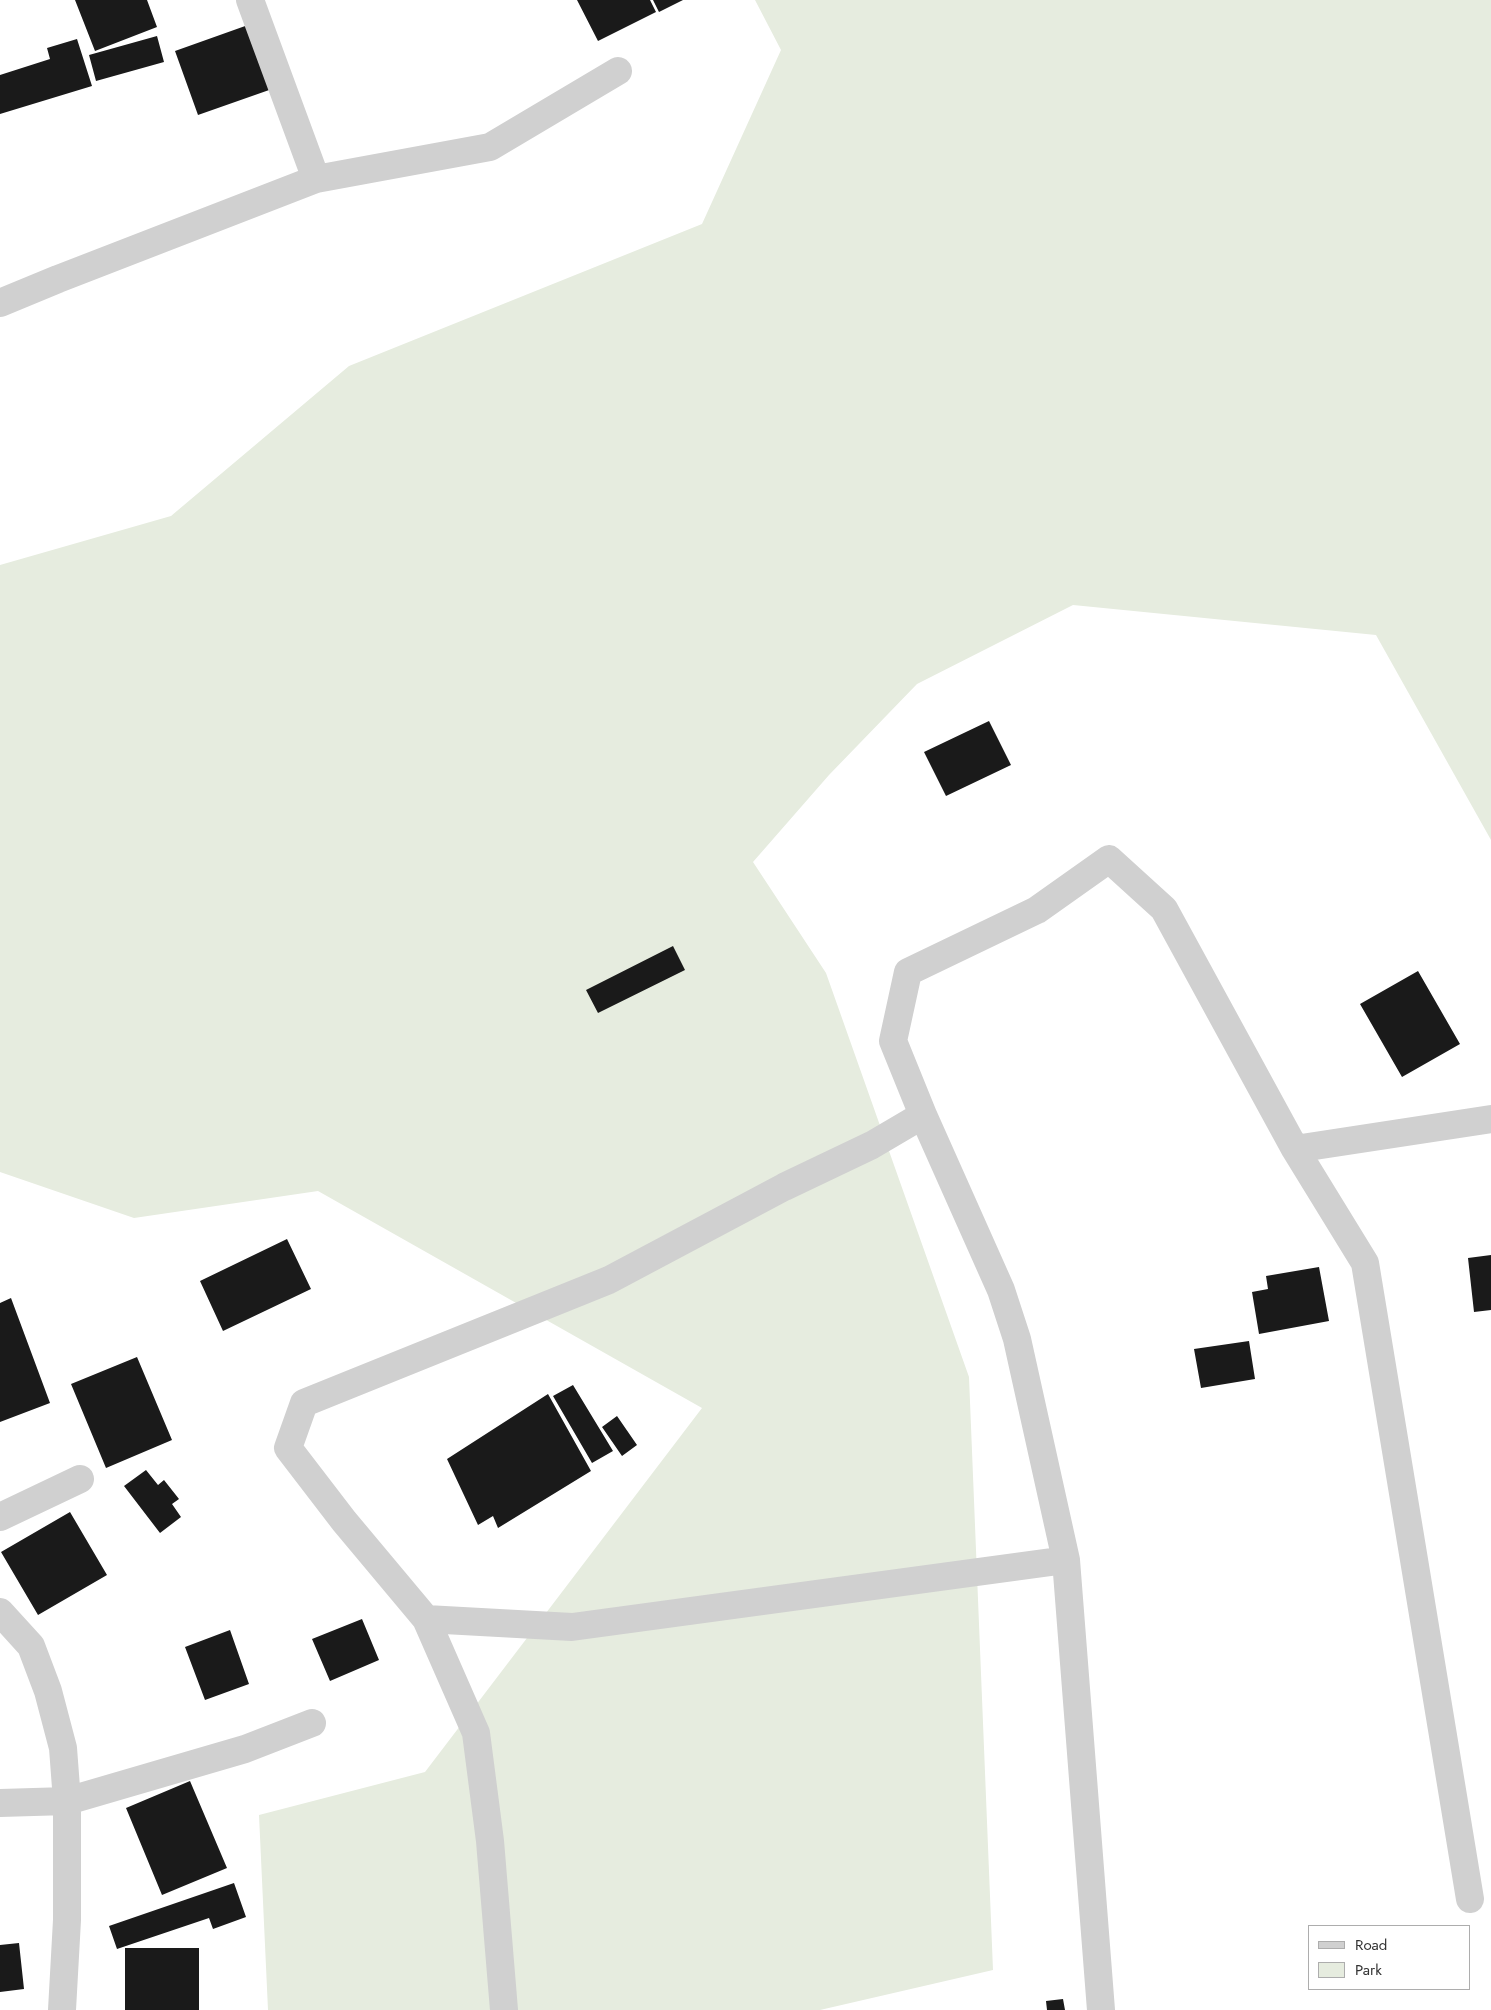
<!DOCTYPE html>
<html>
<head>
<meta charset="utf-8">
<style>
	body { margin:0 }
	#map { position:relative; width:1491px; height:2010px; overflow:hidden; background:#fff; font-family:Jost,sans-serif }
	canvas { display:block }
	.legend { position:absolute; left:1308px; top:1925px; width:162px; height:65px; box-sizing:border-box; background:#fff; border:1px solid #adadad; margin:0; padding:6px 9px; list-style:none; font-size:15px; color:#333 }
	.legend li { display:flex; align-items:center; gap:10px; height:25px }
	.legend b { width:25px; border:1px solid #adadad }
</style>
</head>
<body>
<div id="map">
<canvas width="1491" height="2010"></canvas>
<ul class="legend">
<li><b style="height:6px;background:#d0d0d0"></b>Road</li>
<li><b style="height:14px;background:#e6ecdf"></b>Park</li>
</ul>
</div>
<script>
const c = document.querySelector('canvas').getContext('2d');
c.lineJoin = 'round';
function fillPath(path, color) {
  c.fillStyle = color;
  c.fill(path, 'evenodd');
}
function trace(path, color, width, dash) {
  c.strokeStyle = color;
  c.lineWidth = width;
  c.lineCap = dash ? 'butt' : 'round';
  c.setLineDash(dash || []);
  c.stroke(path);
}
const green = new Path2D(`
	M755,0H1491V840L1376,635L1073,605L917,684L829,775L753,862L826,973L969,1377L993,1970L820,2010H268L259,1815L425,1772L702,1408L318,1191L134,1218L0,1172V565L171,516L349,366L702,224L781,50Z`);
const building = new Path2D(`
	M75,0H147L157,27L95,51Z
	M577,0H650L656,12L598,41Z
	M653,0H683L659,12Z
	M248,25L272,89L198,115L175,51Z
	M157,36L164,62L96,81L89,55Z
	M77,39L92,86L0,114V75L50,59L47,48Z
	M989,721L1011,765L946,796L924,752Z
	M673,946L685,970L598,1013L586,990Z
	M1418,971L1460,1044L1402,1077L1360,1004Z
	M287,1239L311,1289L223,1331L200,1281Z
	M1491,1255V1310L1474,1312L1468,1258Z
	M1319,1267L1329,1321L1259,1334L1252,1292L1268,1289L1266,1276Z
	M11,1298L50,1403L0,1422V1303Z
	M1249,1341L1255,1379L1201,1388L1194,1349Z
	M137,1357L172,1440L106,1468L71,1384Z
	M573,1385L613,1451L592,1463L553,1396Z
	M548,1394L591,1471L498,1528L493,1516L478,1525L447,1459Z
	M617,1416L637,1445L622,1456L602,1427Z
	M146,1470L158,1485L164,1480L179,1499L172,1504L181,1517L160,1533L124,1486Z
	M70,1512L107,1575L38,1615L1,1552Z
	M362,1619L379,1660L330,1681L312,1639Z
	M230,1630L249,1684L205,1700L185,1647Z
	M190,1781L227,1868L162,1895L126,1808Z
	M234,1883L246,1917L213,1929L209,1918L117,1949L109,1926Z
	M19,1943L24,1989L0,1992V1945Z
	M125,1948H199V2010H125Z
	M1063,1999L1065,2010H1047L1046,2001Z`);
const minor = new Path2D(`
	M250,0L316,179
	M0,303L58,279L316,179L490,147L618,71
	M923,1115L893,1041L908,972L1037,910L1109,859L1164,909L1295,1149L1365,1263L1470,1899
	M1295,1149L1491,1119
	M0,1517L80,1479
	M0,1612L31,1646L48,1691L63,1748L67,1801V1920L62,2010
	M426,1619L572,1627L1066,1560
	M0,1803L67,1801L245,1749L312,1723
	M504,2010L490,1841L476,1733L426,1619L344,1521L288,1448L304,1403L609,1280L784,1187L872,1145L923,1115L1001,1290L1017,1339L1066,1560L1101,2010`);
fillPath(green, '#e6ecdf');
fillPath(building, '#1a1a1a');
trace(minor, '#d0d0d0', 28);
</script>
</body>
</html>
